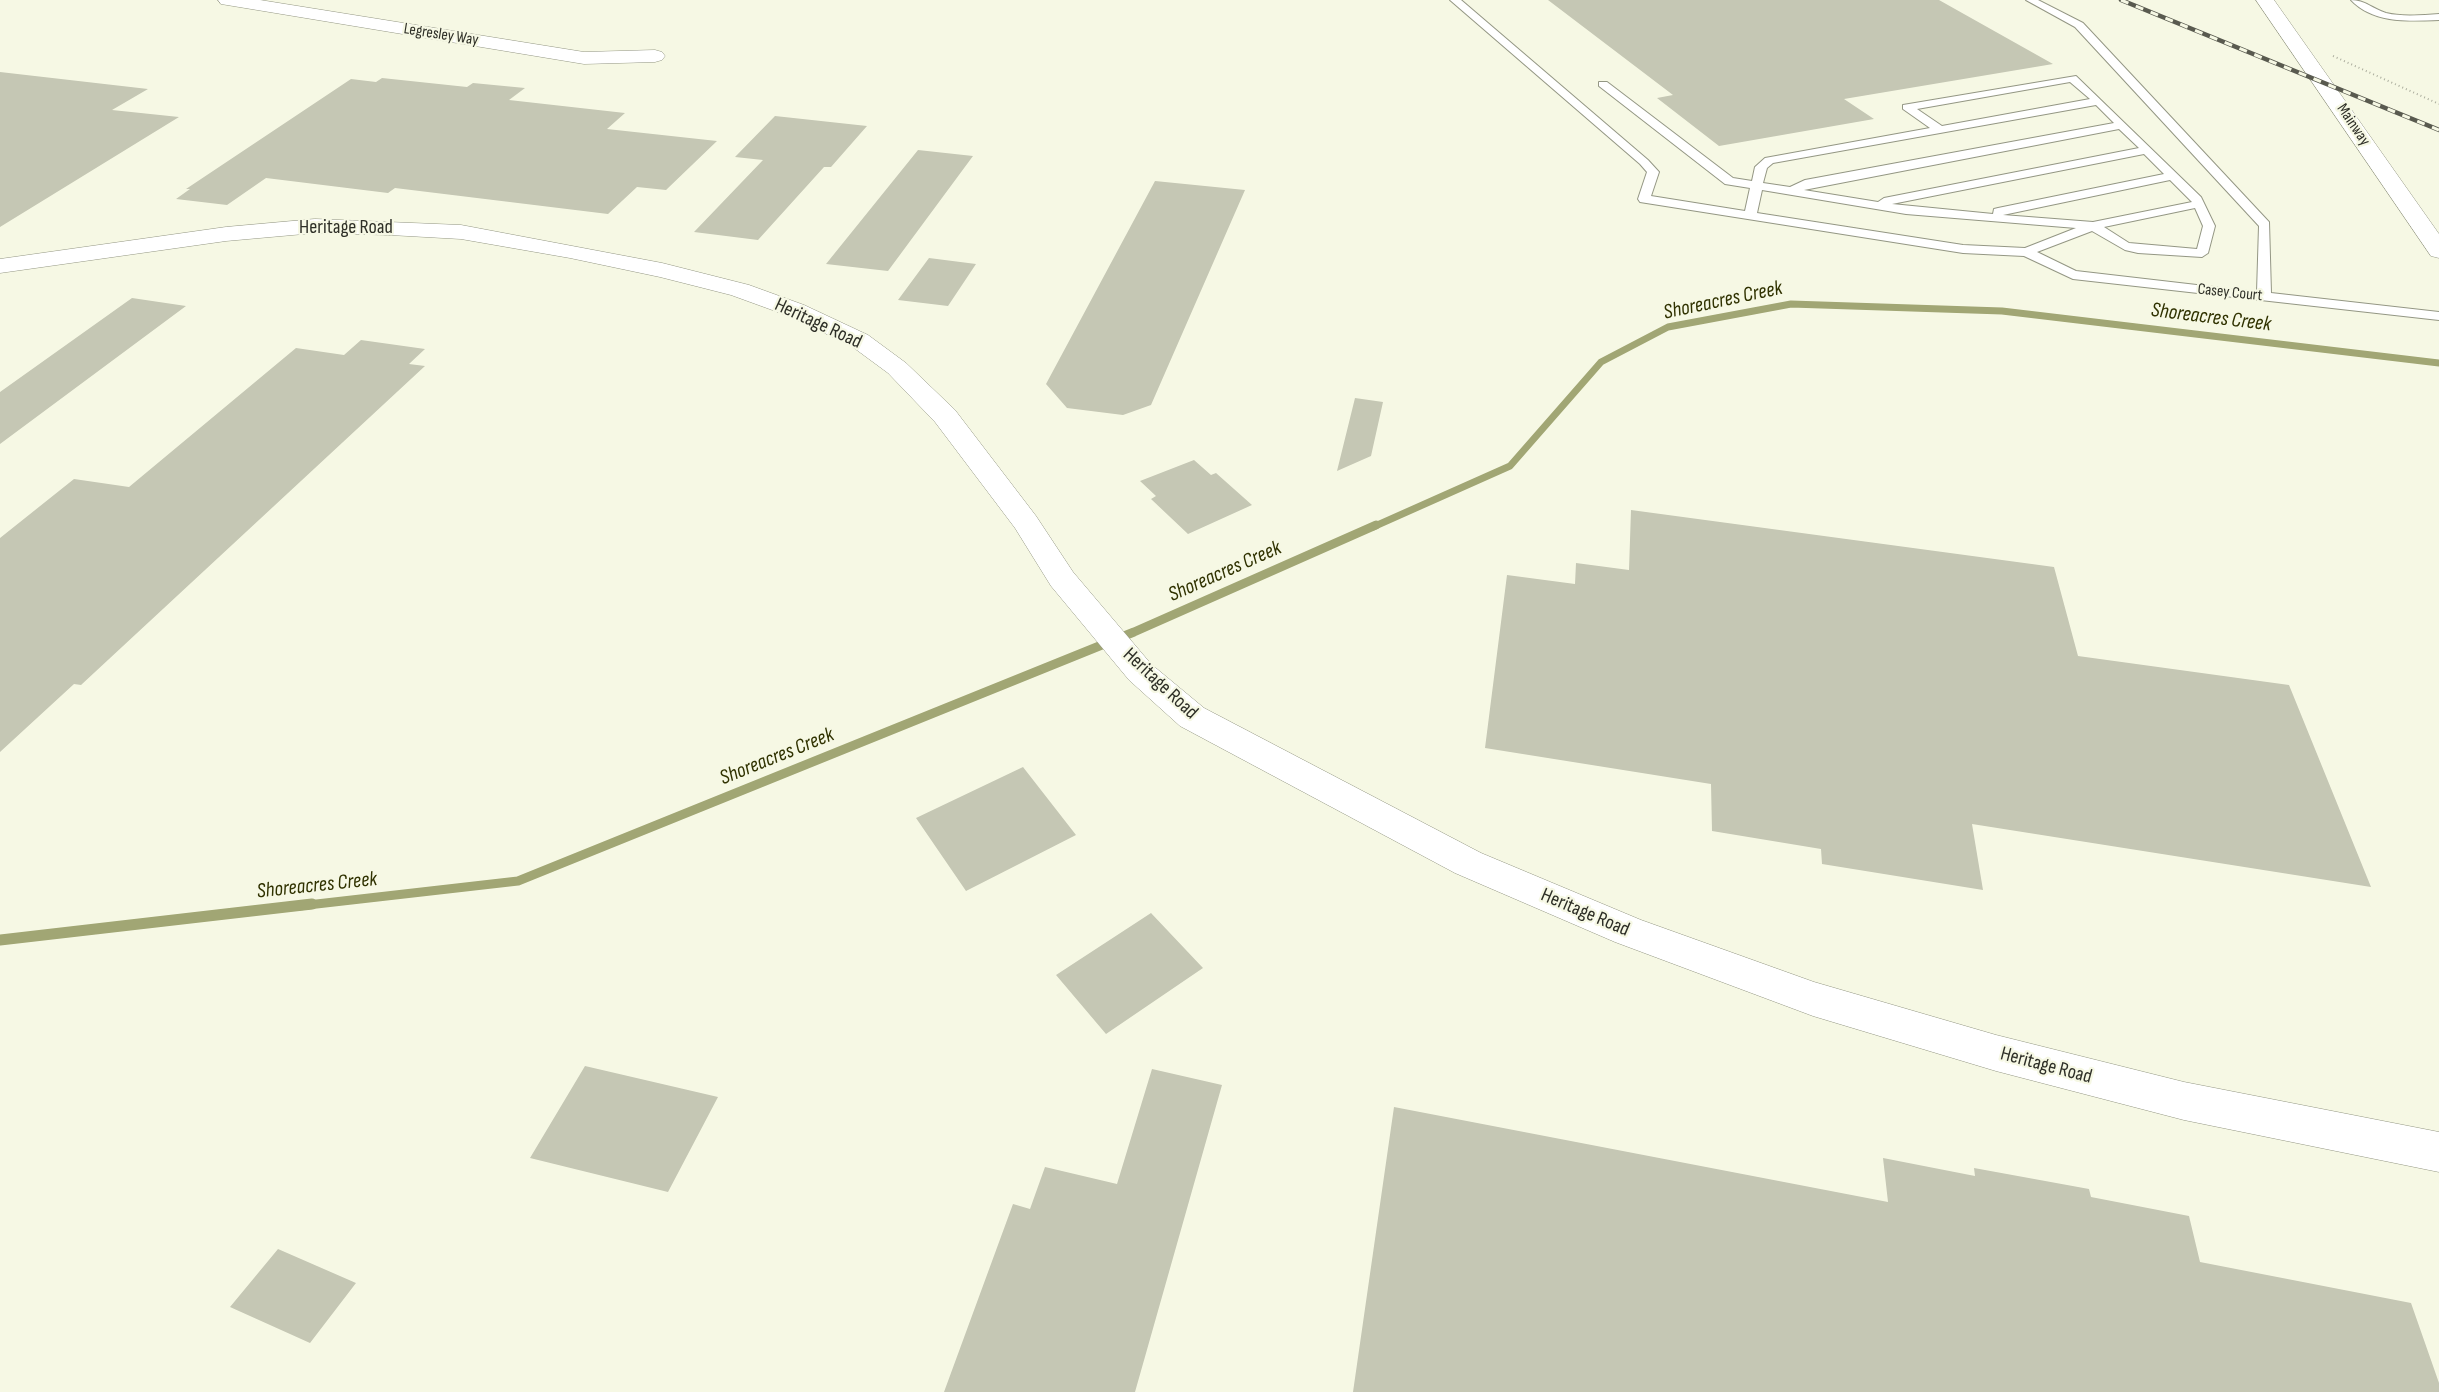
<!DOCTYPE html>
<html>
<head>
<meta charset="utf-8">
<style>
	body { margin:0 }
	canvas { display:block; background:#f6f8e4 }
</style>
</head>
<body>
<canvas width="2439" height="1392"></canvas>
<script>
const c = document.querySelector('canvas').getContext('2d');
c.lineJoin = 'round';
function trace(path, color, width, dash) {
  c.strokeStyle = color;
  c.lineWidth = width;
  c.lineCap = dash ? 'butt' : 'round';
  c.setLineDash(dash || []);
  c.stroke(path);
}
function fillPath(path, color) {
  c.fillStyle = color;
  c.fill(path, 'evenodd');
}
function drawText(font, color, halo, rows, align = 'center') {
  c.font = font + ' "Sofia Sans Condensed",sans-serif';
  c.lineWidth = 4.5;
  c.setLineDash([]);
  c.textBaseline = 'middle';
  c.strokeStyle = halo;
  c.fillStyle = color;
  for (const [text, x, y, turn = 0] of rows) {
    c.save();
    c.translate(x, y);
    c.rotate((+turn || 0) * Math.PI / 180);
    c.textAlign = isNaN(turn) ? turn : align;
    if (halo) c.strokeText(text, 0, 0);
    c.fillText(text, 0, 0);
    c.restore();
  }
}
const streamFar2 = new Path2D(`
	M1373,527L1510,466L1601,362L1668,327L1791,304L2002,311L2439,363`);
const streamFar1 = new Path2D(`
	M299,906L518,881L1134,632L1376,525`);
const stream = new Path2D(`
	M0,940L312,904`);
const building = new Path2D(`
	M1548,0H1939L2053,64L1844,99L1874,119L1719,146L1657,98L1673,95Z
	M0,72L148,89L112,110L179,117L0,227Z
	M382,78L467,87L473,83L525,88L509,100L625,113L607,129L717,141L666,190L637,187L608,214L395,188L388,193L266,178L227,205L176,199L190,189H186L351,79L376,82Z
	M775,116L867,126L831,167H824L758,240L694,232L763,160L735,157Z
	M918,150L973,156L888,271L826,264Z
	M1155,181L1245,190L1151,405L1123,415L1067,408L1046,384Z
	M929,258L976,264L948,306L898,300Z
	M132,298L186,306L0,444V392Z
	M361,340L425,349L409,364L425,366L81,685L74,684L0,752V538L74,479L129,487L296,348L344,355Z
	M1355,398L1383,402L1371,456L1337,471Z
	M1194,460L1211,475L1216,473L1252,505L1188,534L1151,499L1156,496L1140,481Z
	M1631,510L2054,567L2078,656L2289,685L2371,887L1972,824L1983,890L1822,864L1821,849L1712,831L1711,784L1485,748L1507,575L1575,584L1576,563L1629,570Z
	M1023,767L1076,835L966,891L916,818Z
	M1151,913L1203,968L1106,1034L1056,975Z
	M585,1066L718,1097L668,1192L530,1158Z
	M1152,1069L1222,1085L1135,1392H944L1013,1204L1030,1209L1045,1167L1117,1184Z
	M1394,1107L1888,1202L1883,1158L1975,1176L1974,1168L2089,1189L2091,1197L2189,1216L2200,1262L2411,1303L2439,1383V1392H1353Z
	M278,1249L356,1283L310,1343L230,1307Z`);
const path = new Path2D(`
	M2333,56L2439,104`);
const lane = new Path2D(`
	M1450,0H1461L1648,160L1659,172L1651,196L1745,211L1750,188L1725,184L1599,86V82H1607L1733,178L1752,181L1755,167L1765,158L1930,128L1903,109V105L2076,76L2201,197L2215,226L2208,253L2202,257L2138,253L2125,250L2092,231L2037,252L2076,271L2257,292L2259,226L2075,27L2026,0H2038L2083,23L2269,222L2271,293L2439,312V320L2073,279L2024,256L1963,253L1640,202L1638,199L1647,172L1640,164ZM2070,82L2090,99L1942,126L1917,109ZM2096,105L2114,123L1805,180L1790,187L1763,183L1767,168L1773,163ZM2119,129L2139,148L1884,198L1878,202L1804,190ZM2144,154L2164,174L1998,208L1994,209L1993,214L1892,204ZM2170,180L2192,202L2093,222L2003,215ZM1762,190L1906,214L2076,228L2025,248L1963,245L1757,213ZM2195,208L2203,226L2197,249L2129,243L2104,227Z
	M2351,0C2365,0 2373,9 2386,13C2403,17 2422,15 2439,14V20C2409,21 2374,24 2351,0Z`);
const street = new Path2D(`
	M218,0H260L584,52L655,50L662,52L665,56L662,60L655,62L584,64L227,5L221,4Z
	M315,219L461,225L662,263L749,285L804,305L868,335L906,363L955,410L1036,516L1073,572L1151,664L1204,708L1481,853L1641,920L1814,982L1996,1035L2184,1082L2439,1132V1172L2184,1120L1996,1071L1813,1016L1615,942L1455,873L1180,726L1129,680L1051,586L1015,528L935,422L888,373L850,345L786,315L731,295L660,277L570,258L461,239L390,235L315,233L226,241L0,273V259L226,227Z`);
const secondary = new Path2D(`
	M2256,0H2274L2439,234V258L2431,256Z`);
const rail = new Path2D(`
	M2121,0L2439,130`);
const farStreetnames = [
	["Legresley Way",441,35,9],
	["Mainway",2353,125,56],
	["Casey Court",2230,293,6]
];
const streetNames = [
	["Heritage Road",346,228],
	["Heritage Road",818,324,25],
	["Heritage Road",1160,684,43],
	["Heritage Road",1585,913,23],
	["Heritage Road",2046,1066,15]
];
const waterNames = [
	["Shoreacres Creek",1723,301,-12],
	["Shoreacres Creek",2211,318,7],
	["Shoreacres Creek",1225,572,-24],
	["Shoreacres Creek",777,757,-22],
	["Shoreacres Creek",317,886,-6]
];
trace(streamFar2, '#a1a674', 7);
trace(streamFar1, '#a1a674', 9);
trace(stream, '#a1a674', 11);
fillPath(building, '#c5c7b4');
trace(lane, '#949784', 2);
trace(street, '#949784', 1);
trace(secondary, '#949784', 1);
trace(path, '#acae9e', 2, [1, 3]);
fillPath(lane, '#fff');
fillPath(street, '#fff');
fillPath(secondary, '#fff');
trace(rail, '#595a4f', 4.5);
trace(rail, '#f6f8e4', 3, [8]);
drawText('16px', '#2e2f27', '#f6f8e4', farStreetnames);
drawText('20px', '#2e2f27', '#f6f8e4', streetNames);
drawText('italic 21px', '#303200', '#f6f8e4', waterNames);
</script>
</body>
</html>
